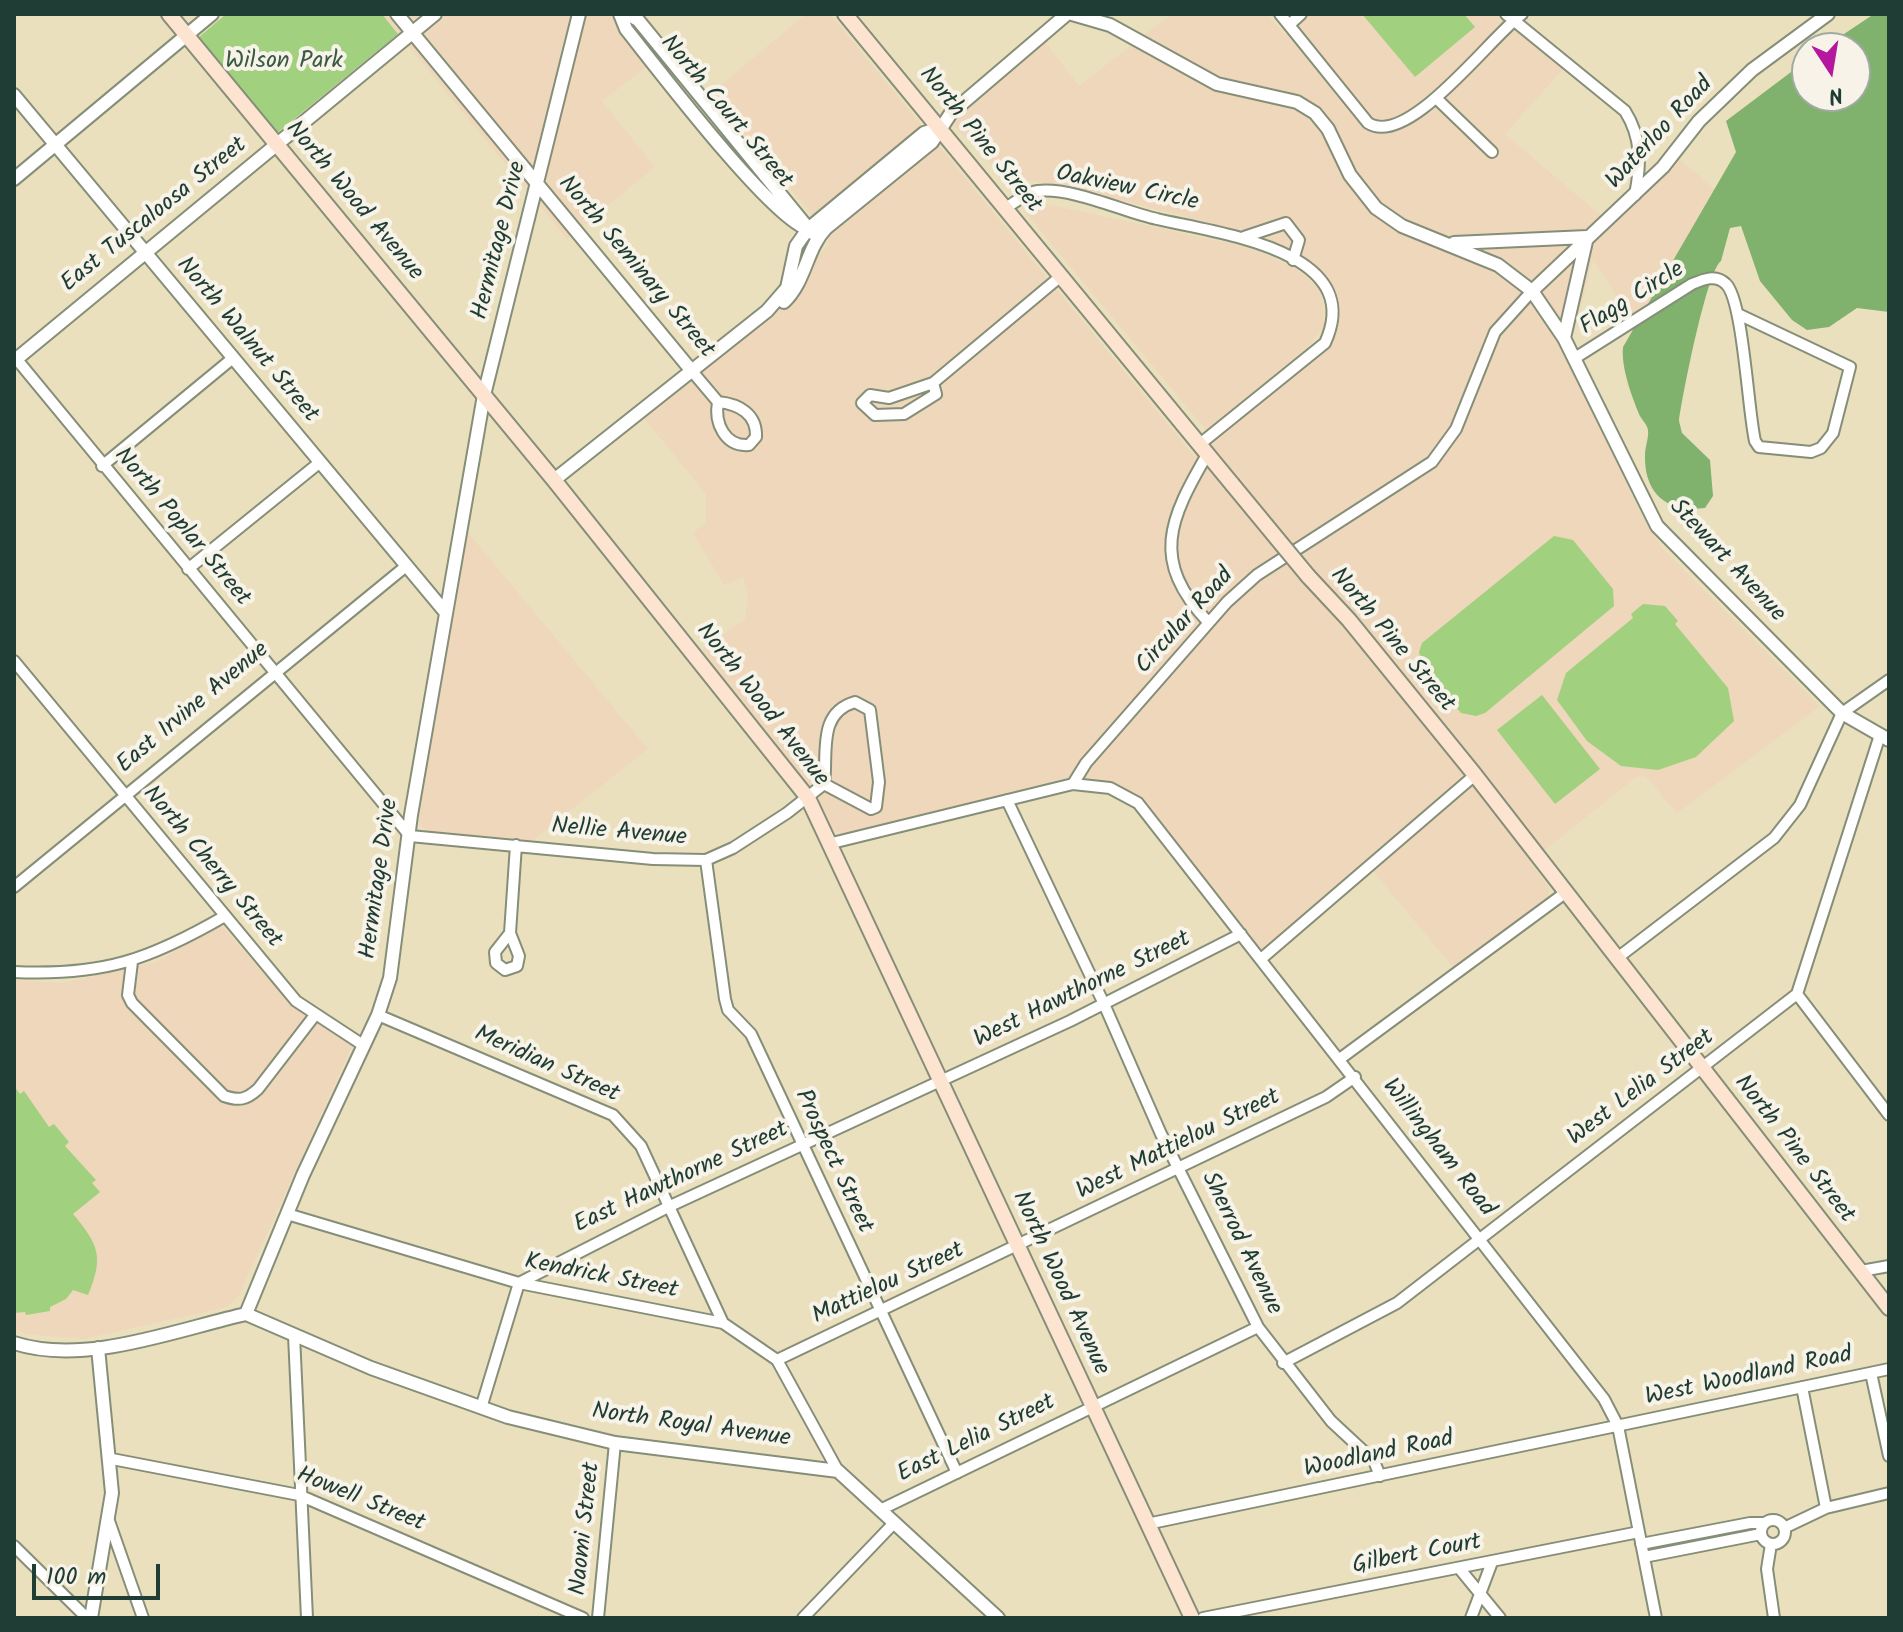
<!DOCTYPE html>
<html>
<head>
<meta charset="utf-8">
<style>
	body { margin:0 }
	#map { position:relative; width:1903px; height:1632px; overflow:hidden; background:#ebe0bd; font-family:Kalam,sans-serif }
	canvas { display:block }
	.frame { position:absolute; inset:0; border:16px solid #1f3d34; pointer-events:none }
	.north { position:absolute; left:1791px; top:32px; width:80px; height:80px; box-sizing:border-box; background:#f7f3e8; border:2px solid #a1aaa0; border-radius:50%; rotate:168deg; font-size:22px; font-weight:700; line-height:32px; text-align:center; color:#1f3d34 }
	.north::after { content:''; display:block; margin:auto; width:28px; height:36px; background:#b5179e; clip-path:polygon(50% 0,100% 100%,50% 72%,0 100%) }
	.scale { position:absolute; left:32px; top:1564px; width:128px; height:36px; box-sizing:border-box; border:4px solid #1f3d34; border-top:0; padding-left:10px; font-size:24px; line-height:28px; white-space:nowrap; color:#1f3d34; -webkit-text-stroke:6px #f7f3e8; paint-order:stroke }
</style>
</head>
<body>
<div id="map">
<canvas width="1903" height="1632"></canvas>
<div class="frame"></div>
<div class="north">N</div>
<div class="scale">100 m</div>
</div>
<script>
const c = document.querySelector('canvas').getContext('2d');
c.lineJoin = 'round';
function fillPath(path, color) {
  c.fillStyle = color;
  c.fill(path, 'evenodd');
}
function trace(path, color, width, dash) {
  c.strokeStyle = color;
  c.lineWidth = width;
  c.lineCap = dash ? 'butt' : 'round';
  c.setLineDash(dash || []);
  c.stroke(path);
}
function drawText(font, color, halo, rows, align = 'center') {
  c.font = font + ' Kalam,sans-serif';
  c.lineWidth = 8;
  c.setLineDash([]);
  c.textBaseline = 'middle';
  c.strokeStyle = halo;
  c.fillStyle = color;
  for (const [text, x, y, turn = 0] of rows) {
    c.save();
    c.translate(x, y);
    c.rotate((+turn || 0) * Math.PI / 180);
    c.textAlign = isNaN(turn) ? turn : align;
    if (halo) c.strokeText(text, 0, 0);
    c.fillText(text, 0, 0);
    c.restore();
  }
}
const built = new Path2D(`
	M382,14H645L671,48L602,101L655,167L567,239Z
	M806,14H830L1194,456L1329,347L1337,329L1340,307L1326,275L1303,257L1262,236L1069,187L1006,177L955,127L954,118L1044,40L1079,86L1171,14H1267L1285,35L1311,14H1507L1566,66L1505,134L1612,225L1677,157L1722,195L1661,297L1629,315L1593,260L1574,332L1557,340L1643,518L1662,548L1820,706L1677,813L1645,776L1636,777L1530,862L1550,889L1548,898L1453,967L1366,863L1262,953L1149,806L1138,795L1111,783L1069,777L843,834L833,830L819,799L701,650L745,619L748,593L743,577L724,585L693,533L706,522V494L644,418L794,296L817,256L828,246L829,235L711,93Z
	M1041,203L1252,248L1298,270L1320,289L1325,326L1304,351L1206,430L1025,212Z
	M466,530L648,749L532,841L428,832L416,820Z
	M221,925L296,1009L352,1046L239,1295L227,1307L84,1339L25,1334L14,1328V980L63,983L156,962Z`);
const green = new Path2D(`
	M226,14H382L398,34L277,133L199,37Z
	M1362,14H1464L1475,27L1415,77Z
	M1554,536L1573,540L1613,589L1614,606L1485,713L1476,716L1461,713L1422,667L1419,652L1422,643Z
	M1643,604L1665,606L1678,621L1675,624L1728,688L1734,721L1696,757L1658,770L1621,766L1587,741L1557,700L1566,673L1633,618L1631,614Z
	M1542,695L1600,769L1555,804L1497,730Z
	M14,1086L20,1094L24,1091L49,1127L54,1124L69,1142L65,1146L96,1180L92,1183L100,1192L73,1214C99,1245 104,1257 88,1295L73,1290L66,1299L50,1307V1311L26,1315L25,1312L14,1313Z`);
const forest = new Path2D(`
	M1889,14V312L1857,308L1829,327L1807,330L1792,320L1760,281L1741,226L1730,228L1721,261C1707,270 1682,397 1679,421L1682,433L1710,460L1713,496L1705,508C1666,513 1644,493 1645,455C1645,447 1649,437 1648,430C1647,424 1641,419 1639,414C1631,394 1621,367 1623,347L1736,152L1726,121L1807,60V96H1855V48H1823L1871,16Z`);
const minor = new Path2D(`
	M1280,14L1368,123C1408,149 1490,37 1522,14
	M1506,14L1625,111C1642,138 1641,164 1635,195
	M1289,25L1301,14
	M1436,98L1492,152
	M1006,208C1015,202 1026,193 1038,191C1072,187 1124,212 1157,219C1216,233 1368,250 1325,343L1200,444
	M1244,237L1286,223L1299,240L1293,260
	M14,356L410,836L653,859L706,860L733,848L787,813L824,784
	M1575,358L1692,284C1704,279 1716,274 1726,284C1743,300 1748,411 1755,441L1759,447L1811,452L1821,448L1833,433L1850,367L1738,314
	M691,370L718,402
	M933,383L889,398L870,395L862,403L875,415L904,414L936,394L933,383L1061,276
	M718,402C739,404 757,414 756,437L749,445C725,447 714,423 718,402Z
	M1208,453C1169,520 1150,560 1208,622
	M102,466L233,358
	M188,569L319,463
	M14,661L296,1001L363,1045
	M855,702L870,710L879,782L876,807L871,809L824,784C828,753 817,713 855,702Z
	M1073,784L1086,763L1227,602L1257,575L1432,462L1456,429L1495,332L1532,291
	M1007,800L1104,1004L1161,1134L1258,1327L1331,1421L1374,1461L1380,1476
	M832,843L1073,784L1110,788L1138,803L1604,1399L1618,1426L1656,1618
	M706,860L725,999L728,1010L751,1034L957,1473
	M14,887L405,567
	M510,933L519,956L517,966L505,970L496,963L495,952Z
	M510,933L516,845
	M1261,959L1475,775
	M1616,959L1774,838L1800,805L1842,713L1889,680
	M132,962L128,995L132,1003L224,1096C239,1101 246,1100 258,1089L315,1015
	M14,972C103,976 149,960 225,916
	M1797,994L1889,1115
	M378,1015L613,1115L641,1146L723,1323
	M1341,1058L1565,893
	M287,1214L519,1283L723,1323L777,1360L838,1471
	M1861,1271L1889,1266
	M294,1335L307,1618
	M777,1360L1326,1097L1355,1077
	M1283,1363L1397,1303L1797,994L1880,735
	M1871,1373L1889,1456
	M1802,1387L1826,1508
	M481,1408L519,1283L668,1207L1070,1021L1241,934
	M112,1459L299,1495L583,1618
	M880,1510L1258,1327
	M1761 1532a12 12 0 1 1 24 0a12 12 0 1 1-24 0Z
	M109,1521L143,1618
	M1147,1524L1889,1369
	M1784,1528L1826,1508L1889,1493
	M1641,1544L1750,1523H1764
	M1771,1544L1767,1569L1774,1618
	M14,1546L87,1618
	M1644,1557L1761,1534
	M1459,1568L1500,1618
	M598,1618L615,1443
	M803,1618L894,1523
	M1203,1618L1639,1532
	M1471,1618L1492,1562`);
const tertiary = new Path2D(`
	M397,14L691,370
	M620,14L626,29C657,68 771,218 808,229
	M627,14L638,20L812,233
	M1072,14L1110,25L1217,84L1297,102L1315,113L1328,129L1350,175L1376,208L1402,226L1498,265L1532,291L1564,338L1657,526L1842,713L1889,740
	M14,95L446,613
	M14,179L212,14
	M1454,243L1587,237L1564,338
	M1532,291L1663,167L1699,121L1752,70L1828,14
	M784,302C806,281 806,249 826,228L932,142L951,113L1067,14
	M14,361L435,14
	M554,480L767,311L787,288L796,246L808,229L924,133L939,128
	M246,1314L303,1175L378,1015L390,978L411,815L484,395L579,14
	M246,1314L371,1368L508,1417L615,1443L838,1471L998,1618
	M14,1343C85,1366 175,1330 246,1314
	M91,1618L112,1493L98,1348`);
const secondary = new Path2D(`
	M169,14L554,480L808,798L1192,1618
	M845,14L1232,484
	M1308,576L1349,620L1475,775L1889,1308`);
const secondaryBridge = new Path2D(`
	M1232,484L1308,576`);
const parkNames = [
	["Wilson Park",284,63]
];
const streetNames = [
	["North Court Street",725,113,50],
	["Waterloo Road",1661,134,-47],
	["North Pine Street",979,141,51],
	["Oakview Circle",1127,190,12],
	["North Wood Avenue",353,202,50],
	["East Tuscaloosa Street",155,216,-39],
	["Hermitage Drive",501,241,-76],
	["North Seminary Street",635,268,50],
	["Flagg Circle",1633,300,-32],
	["North Walnut Street",246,341,50],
	["North Poplar Street",181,528,50],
	["Stewart Avenue",1726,562,47],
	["Circular Road",1186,622,-48],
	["North Pine Street",1391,641,50],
	["North Wood Avenue",761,706,52],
	["East Irvine Avenue",194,709,-40],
	["Nellie Avenue",619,834,5],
	["North Cherry Street",211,868,50],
	["Hermitage Drive",381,879,-82],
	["West Hawthorne Street",1083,991,-26],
	["Meridian Street",546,1066,24],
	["West Lelia Street",1642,1089,-37],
	["West Mattielou Street",1179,1146,-26],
	["Willingham Road",1437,1149,52],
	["North Pine Street",1793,1150,52],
	["Prospect Street",832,1162,65],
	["East Hawthorne Street",682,1179,-25],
	["Sherrod Avenue",1240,1244,64],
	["Kendrick Street",601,1278,11],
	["North Wood Avenue",1059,1284,65],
	["Mattielou Street",889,1285,-25],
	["West Woodland Road",1749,1378,-12],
	["North Royal Avenue",691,1427,8],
	["East Lelia Street",977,1440,-26],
	["Woodland Road",1379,1456,-12],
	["Howell Street",360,1501,22],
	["Naomi Street",587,1529,-84],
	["Gilbert Court",1417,1556,-11]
];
fillPath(built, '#eed7bb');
fillPath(green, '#a1d07f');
fillPath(forest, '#80b26e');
trace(minor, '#858e78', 14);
trace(tertiary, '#858e78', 16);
trace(secondary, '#858e78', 18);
trace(minor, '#fff', 10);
trace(tertiary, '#fff', 12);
trace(secondary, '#fde4d1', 14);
trace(secondaryBridge, '#858e78', 18, []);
trace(secondaryBridge, '#fde4d1', 14);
drawText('24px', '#395a43', '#f7f3e8', parkNames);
drawText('24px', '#1f3d34', '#f7f3e8', streetNames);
</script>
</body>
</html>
